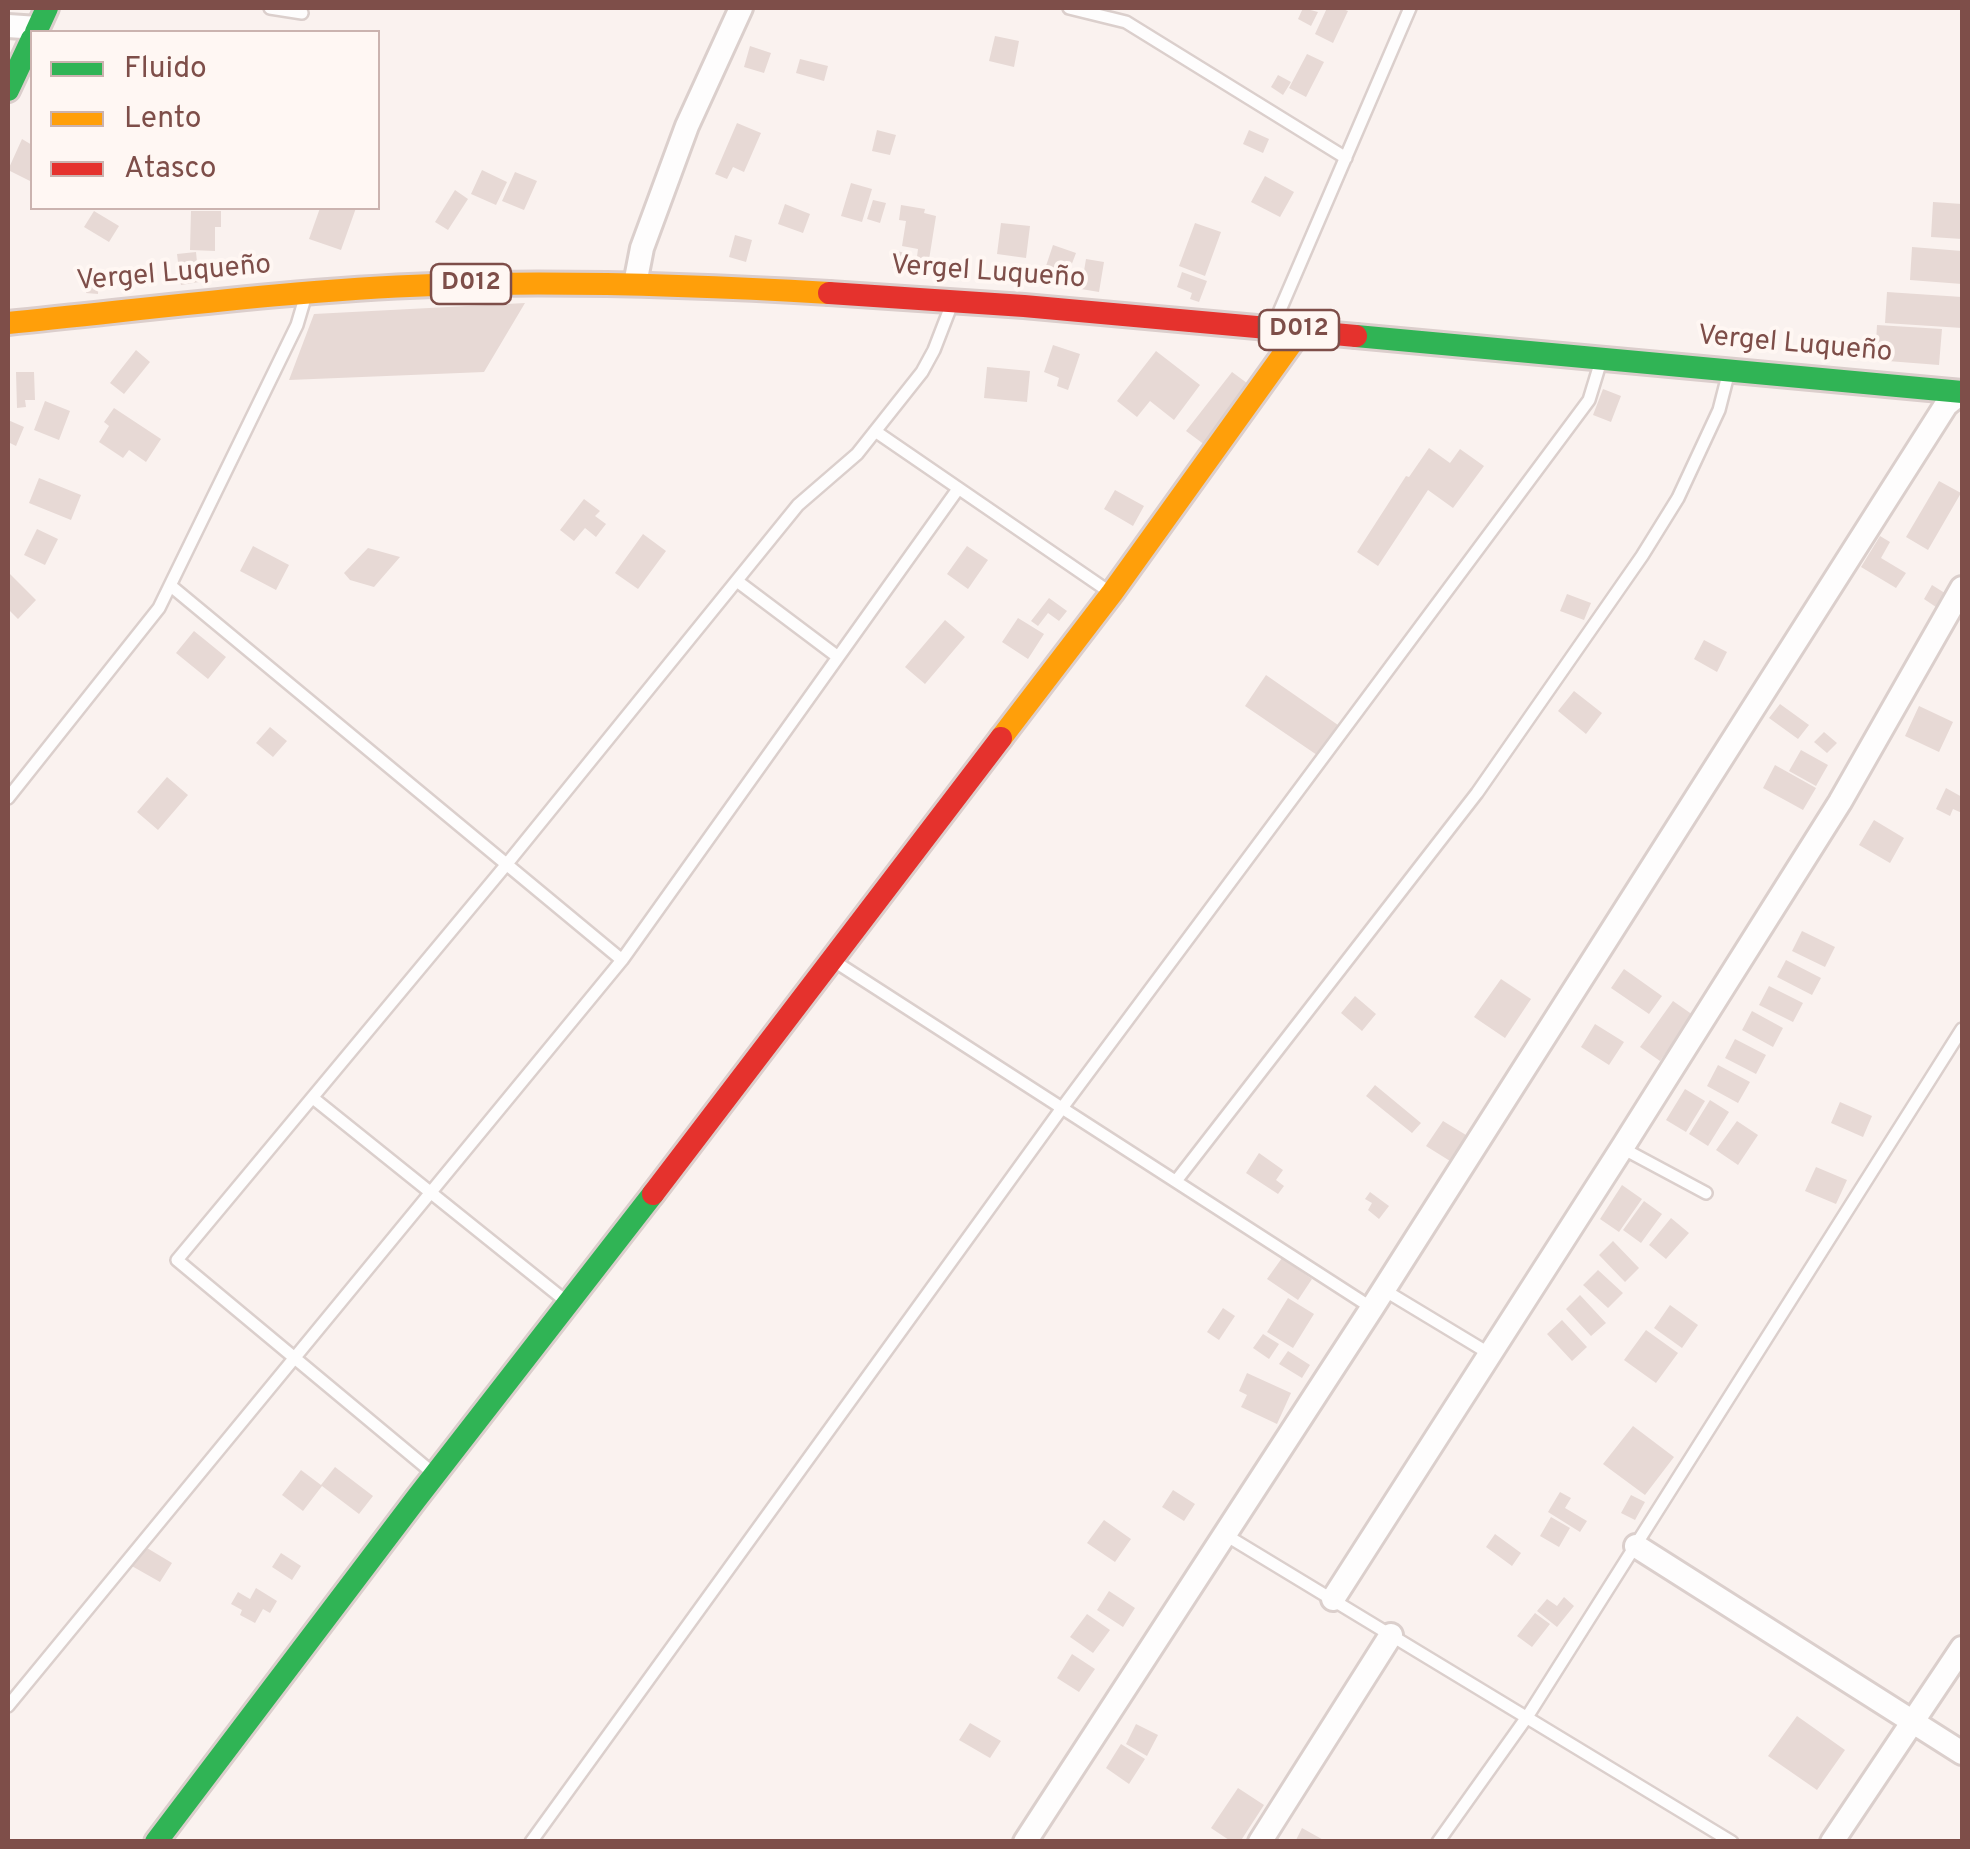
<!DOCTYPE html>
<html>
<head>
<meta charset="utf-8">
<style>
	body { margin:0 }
	#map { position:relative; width:1970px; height:1849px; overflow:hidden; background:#faf2ef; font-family:Overpass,sans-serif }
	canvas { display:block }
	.frame { position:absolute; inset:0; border:10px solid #7e4e49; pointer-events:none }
	.legend { position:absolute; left:30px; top:30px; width:350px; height:180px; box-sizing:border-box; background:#fff7f3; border:2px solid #cbb3af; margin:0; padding:12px 18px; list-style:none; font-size:30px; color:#7e4e49 }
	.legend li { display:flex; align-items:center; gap:20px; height:50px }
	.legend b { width:50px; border:2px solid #cbb3af }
</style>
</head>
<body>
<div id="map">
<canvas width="1970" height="1849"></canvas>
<div class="frame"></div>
<ul class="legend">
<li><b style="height:12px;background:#30b455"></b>Fluido</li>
<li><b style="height:12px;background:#ff9f0a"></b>Lento</li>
<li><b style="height:12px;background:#e5322d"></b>Atasco</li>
</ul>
</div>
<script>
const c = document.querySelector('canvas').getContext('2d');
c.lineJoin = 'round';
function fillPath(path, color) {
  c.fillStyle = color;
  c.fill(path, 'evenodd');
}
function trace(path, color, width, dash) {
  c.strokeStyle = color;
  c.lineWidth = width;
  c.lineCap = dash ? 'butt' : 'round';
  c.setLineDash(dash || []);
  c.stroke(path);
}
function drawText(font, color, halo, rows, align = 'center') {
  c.font = font + ' Overpass,sans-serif';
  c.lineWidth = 8;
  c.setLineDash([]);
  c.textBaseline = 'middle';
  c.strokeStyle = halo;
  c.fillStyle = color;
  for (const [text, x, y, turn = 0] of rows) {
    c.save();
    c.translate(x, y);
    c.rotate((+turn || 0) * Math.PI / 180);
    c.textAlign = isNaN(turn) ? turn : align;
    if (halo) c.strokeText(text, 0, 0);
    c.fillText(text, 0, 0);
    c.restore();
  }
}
const building = new Path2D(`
	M1303,8L1318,12L1311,26L1298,19Z
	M1327,8H1340L1348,11L1333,43L1315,34Z
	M995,36L1019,41L1014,67L989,61Z
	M750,46L771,53L764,73L744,67Z
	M1307,54L1324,62L1306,97L1289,88Z
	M800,59L828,66L824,81L796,73Z
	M1278,75L1291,82L1283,95L1271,87Z
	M737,123L761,133L744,172L733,167L727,179L715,174Z
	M877,130L896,135L890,155L872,151Z
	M1249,130L1269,139L1263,153L1243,144Z
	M22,139L32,145V182L8,170Z
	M482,170L507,182L496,205L471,194Z
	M515,172L537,181L524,210L502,201Z
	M1265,176L1294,192L1280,217L1251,202Z
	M851,183L872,189L862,222L841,216Z
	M455,190L468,199L448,230L435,222Z
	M873,200L886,203L880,223L867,219Z
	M1933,202L1962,204V239L1931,237Z
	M785,204L810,214L803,233L778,224Z
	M901,205L925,209L924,213L936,216L928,266L916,264L918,249L902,246L906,221L899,220Z
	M320,208H356L341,250L309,239Z
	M94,211L119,226L109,242L84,227Z
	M191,211H221V227H215V251L190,250Z
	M1001,223L1030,226L1026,258L997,254Z
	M1195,223L1221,232L1205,276L1179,266Z
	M735,235L752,240L746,262L729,257Z
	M1053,245L1076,253L1068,274L1046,266Z
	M1912,247L1962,251V284L1910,280Z
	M897,251L909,254L904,271L892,268Z
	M196,252L199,282L181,285L177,254Z
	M1086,259L1104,262L1099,292L1081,289Z
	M87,272H99L98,294L86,293Z
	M1182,272L1207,281L1199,302L1190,299L1192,293L1177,287Z
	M1887,292L1962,297V328L1885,323Z
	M525,303L484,372L289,380L314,314Z
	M1877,325L1942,329L1939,365L1875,360Z
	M1053,345L1080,354L1068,390L1057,386L1059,378L1044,372Z
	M136,350L150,362L124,394L110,383Z
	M1156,351L1200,385L1174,420L1150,401L1137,417L1117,401Z
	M987,367L1030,371L1027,402L984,398Z
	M16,372H34L35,400H25L26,407L17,408Z
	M1232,372L1255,389L1209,448L1186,431Z
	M1603,389L1621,396L1611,422L1593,415Z
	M45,401L70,411L59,440L34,430Z
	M114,408L161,439L146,462L129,450L123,458L99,442L109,426L104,422Z
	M8,420L24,427L16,446L8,442Z
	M1429,448L1450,463L1460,449L1484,466L1453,508L1428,490L1378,566L1357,552L1406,476L1409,477Z
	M39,478L81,495L71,520L29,503Z
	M1939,481L1961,493L1928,550L1906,537Z
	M1115,490L1144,506L1133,526L1104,509Z
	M584,499L600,511L595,516L606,524L596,537L585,528L574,541L560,530Z
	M37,529L58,539L45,565L24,555Z
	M643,534L666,551L638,589L615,573Z
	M1880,536L1890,542L1881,558L1906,573L1896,588L1861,567Z
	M253,546L289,565L276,590L240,571Z
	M967,546L988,560L968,589L947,574Z
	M368,548L400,557L374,587L350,580L344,573Z
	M8,572L36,600L18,619L8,609Z
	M1932,585L1948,595L1939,609L1924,599Z
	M1567,594L1591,603L1584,620L1560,611Z
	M1049,598L1067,611L1059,621L1048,613L1038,626L1031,621Z
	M1018,618L1044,634L1028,659L1002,642Z
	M945,620L965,637L925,684L905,667Z
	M194,631L226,657L208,679L176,653Z
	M1704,640L1727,652L1717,672L1694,659Z
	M1266,675L1338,725L1317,755L1245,706Z
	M1574,691L1602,713L1586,734L1558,711Z
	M1780,704L1809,725L1798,739L1769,718Z
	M1919,706L1953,722L1939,752L1905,736Z
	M270,727L287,741L273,757L256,743Z
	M1824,732L1837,743L1827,753L1814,742Z
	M1801,750L1828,765L1816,786L1789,771Z
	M1775,765L1816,788L1803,810L1763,788Z
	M167,777L188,795L158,830L137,812Z
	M1946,788L1962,797V813L1953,809L1950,816L1936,809Z
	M1874,820L1904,838L1890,863L1859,845Z
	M1802,931L1835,947L1825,967L1792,951Z
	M1786,960L1821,978L1812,995L1777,977Z
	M1624,969L1662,996L1649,1014L1611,988Z
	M1501,979L1531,999L1505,1038L1474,1017Z
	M1769,986L1803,1003L1793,1022L1759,1005Z
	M1355,996L1376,1014L1362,1031L1341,1013Z
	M1673,1001L1693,1015L1660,1061L1640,1047Z
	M1752,1011L1783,1028L1773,1047L1742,1030Z
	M1595,1024L1624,1042L1609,1065L1581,1047Z
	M1735,1039L1766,1055L1756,1074L1725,1058Z
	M1718,1065L1750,1082L1738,1103L1707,1086Z
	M1375,1085L1421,1123L1412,1133L1366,1096Z
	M1685,1089L1705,1101L1686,1132L1666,1120Z
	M1710,1100L1729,1112L1708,1146L1689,1134Z
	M1840,1102L1872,1116L1863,1137L1831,1123Z
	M1443,1121L1466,1135L1450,1161L1426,1146Z
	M1737,1121L1758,1135L1738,1165L1716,1150Z
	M1259,1153L1283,1170L1276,1180L1284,1186L1278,1194L1246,1173Z
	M1816,1167L1847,1180L1836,1204L1805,1191Z
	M1622,1185L1642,1199L1619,1232L1600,1219Z
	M1370,1192L1389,1206L1379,1219L1368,1210L1372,1203L1365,1199Z
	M1644,1201L1662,1214L1641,1243L1623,1230Z
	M1671,1218L1689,1233L1666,1259L1649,1245Z
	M1613,1241L1639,1268L1625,1282L1599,1255Z
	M1282,1258L1312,1279L1298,1300L1267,1279Z
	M1598,1270L1623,1293L1608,1308L1583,1285Z
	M1580,1295L1606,1323L1591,1336L1566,1309Z
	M1288,1298L1314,1314L1293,1348L1267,1332Z
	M1670,1305L1698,1325L1682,1348L1654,1328Z
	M1223,1308L1235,1316L1219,1340L1207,1332Z
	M1562,1320L1587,1347L1572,1361L1547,1334Z
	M1646,1330L1678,1353L1656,1383L1624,1360Z
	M1263,1334L1279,1344L1269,1359L1253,1348Z
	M1288,1351L1310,1365L1302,1378L1279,1364Z
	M1247,1373L1291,1393L1277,1424L1241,1407L1247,1395L1239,1391Z
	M1633,1426L1674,1457L1645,1495L1603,1464Z
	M335,1467L373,1496L359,1514L322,1486L303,1511L282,1495L301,1470L321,1485Z
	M1173,1490L1195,1504L1184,1521L1162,1507Z
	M1560,1492L1571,1498L1565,1508L1587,1521L1580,1532L1548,1512Z
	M1631,1495L1645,1502L1635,1520L1621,1513Z
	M1551,1517L1570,1528L1559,1547L1540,1536Z
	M1104,1520L1131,1539L1115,1562L1087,1543Z
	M1495,1534L1521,1553L1512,1566L1486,1547Z
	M142,1545L172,1563L160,1582L130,1565Z
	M281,1553L301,1566L292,1580L272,1567Z
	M256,1588L277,1601L270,1613L263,1609L255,1623L240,1615L242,1610L231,1604L238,1592L250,1599Z
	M1109,1591L1135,1608L1123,1627L1097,1610Z
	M1564,1597L1574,1606L1557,1627L1537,1611L1547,1599L1557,1606Z
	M1535,1613L1550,1624L1532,1647L1517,1636Z
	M1087,1614L1110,1630L1093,1653L1070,1637Z
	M1072,1654L1095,1669L1079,1692L1057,1678Z
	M1797,1716L1845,1750L1817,1790L1768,1756Z
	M970,1723L1001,1741L990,1758L959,1740Z
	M1136,1724L1158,1735L1147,1756L1126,1744Z
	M1121,1744L1145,1759L1129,1784L1106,1768Z
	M1238,1788L1264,1805L1240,1842H1232L1211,1828Z
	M1302,1828L1327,1842H1295Z`);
const lane = new Path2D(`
	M270,8L302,13
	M1069,8L1126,22L1346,158
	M1274,324L1410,8
	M875,431L1111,593
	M737,581L838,657
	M171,586L622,960
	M8,798L159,608L297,325L305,298
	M834,961L1372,1308
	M313,1098L567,1302
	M1622,1148L1706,1193
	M1176,1181L1477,793L1642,556L1678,498L1719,410L1728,375
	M1384,1290L1490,1354
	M434,1474L177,1260L506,865L798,505L857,454L922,372L934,350L951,306
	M1224,1534L1732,1842
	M8,1706L622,960L958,489
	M531,1842L1062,1108L1589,400L1600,364
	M1438,1842L1527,1717L1962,1029`);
const street = new Path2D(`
	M8,26L38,28
	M635,284L642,248L687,126L741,8
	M1636,1546L1962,1753
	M1333,1599L1622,1148L1840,802L1962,588
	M1025,1842L1372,1308L1946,405L1962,392
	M1260,1842L1391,1635
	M1832,1842L1962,1648`);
const fast = new Path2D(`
	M36,32L47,8
	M8,90L32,39
	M1356,336L1962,392
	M156,1842L416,1499L653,1194`);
const slow = new Path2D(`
	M8,323C149,309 291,290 433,285C565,281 698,285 829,293
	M1001,738L1112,593L1301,330`);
const jam = new Path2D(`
	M829,293L1024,306L1356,336
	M653,1194L1001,738`);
const shields = [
	[471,284,80],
	[1299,330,80]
];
const shieldNames = [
	["D012",471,284],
	["D012",1299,330]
];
const streetNames = [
	["Vergel Luqueño",988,274,4],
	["Vergel Luqueño",174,275,-5],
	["Vergel Luqueño",1795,346,5]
];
fillPath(building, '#e7d9d5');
trace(lane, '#dbcfcc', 16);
trace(street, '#dbcfcc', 28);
trace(fast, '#dbcecc', 28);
trace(slow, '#dbcecc', 28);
trace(jam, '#dbcecc', 28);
trace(lane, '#fefdfd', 11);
trace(street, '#fefdfd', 22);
trace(fast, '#30b455', 22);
trace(slow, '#ff9f0a', 22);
trace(jam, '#e5322d', 22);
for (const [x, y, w] of shields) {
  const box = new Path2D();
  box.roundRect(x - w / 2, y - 20, w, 40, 8);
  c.fillStyle = '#fff7f3';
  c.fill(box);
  trace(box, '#7e4e49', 2.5);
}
drawText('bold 25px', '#7e4e49', null, shieldNames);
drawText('28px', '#7e4e49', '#fff7f3', streetNames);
</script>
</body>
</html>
